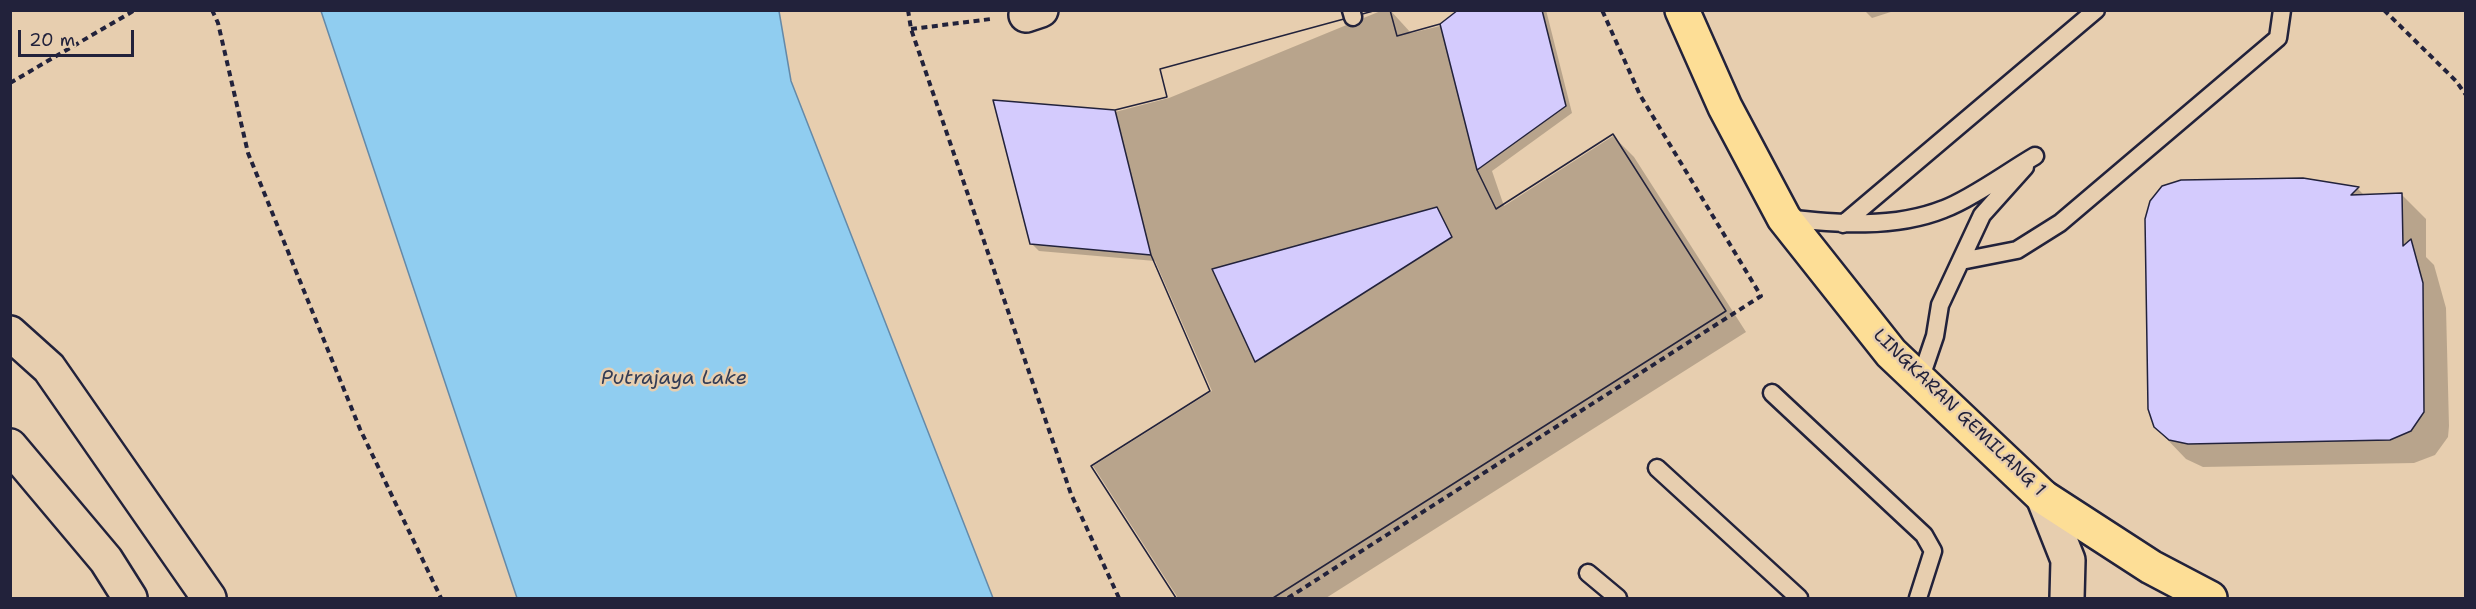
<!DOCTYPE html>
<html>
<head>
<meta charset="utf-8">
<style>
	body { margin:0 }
	#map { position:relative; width:2476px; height:609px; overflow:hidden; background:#e7ceaf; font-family:"Shantell Sans",sans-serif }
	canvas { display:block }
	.frame { position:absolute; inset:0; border:12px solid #22223b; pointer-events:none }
	.scale { position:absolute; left:18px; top:30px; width:116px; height:27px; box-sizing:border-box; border:3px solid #22223b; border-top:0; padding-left:8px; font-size:18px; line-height:21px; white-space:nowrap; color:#22223b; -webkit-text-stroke:4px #e7ceaf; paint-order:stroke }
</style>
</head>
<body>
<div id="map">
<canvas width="2476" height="609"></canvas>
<div class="frame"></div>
<div class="scale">20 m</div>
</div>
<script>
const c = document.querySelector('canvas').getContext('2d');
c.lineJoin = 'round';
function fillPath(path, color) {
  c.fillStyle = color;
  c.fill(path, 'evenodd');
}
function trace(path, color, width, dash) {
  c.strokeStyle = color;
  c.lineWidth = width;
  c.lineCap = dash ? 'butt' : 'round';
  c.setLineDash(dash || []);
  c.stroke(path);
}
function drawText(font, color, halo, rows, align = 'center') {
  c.font = font + ' "Shantell Sans",sans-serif';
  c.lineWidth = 5;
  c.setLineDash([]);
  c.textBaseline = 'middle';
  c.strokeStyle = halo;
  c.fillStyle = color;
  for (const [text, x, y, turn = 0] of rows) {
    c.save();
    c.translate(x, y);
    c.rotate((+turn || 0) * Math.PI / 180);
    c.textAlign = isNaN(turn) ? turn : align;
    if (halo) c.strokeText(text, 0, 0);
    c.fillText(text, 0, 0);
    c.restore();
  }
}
const water = new Path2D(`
	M321,11H779L791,81L993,598H517Z`);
const shadow = new Path2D(`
	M1383,10H1390L1411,33L1440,26L1461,10H1546L1572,113L1492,171L1504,206L1613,136L1634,157L1746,332L1326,598H1178L1093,466L1212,391L1155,261L1039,251L1032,244L1115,112L1169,98Z
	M1864,10H1897L1872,18Z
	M2303,179L2358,189L2365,196L2402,195L2426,219V257L2434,265L2446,308L2449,426L2448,437L2435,455L2414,463L2203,467L2186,459L2162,434L2151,418Z`);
const building = new Path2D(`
	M1377,10H1390L1397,36L1440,24L1477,170L1496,209L1613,134L1726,311L1273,598H1176L1091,466L1210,391L1151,255L1115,110L1167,97L1160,69ZM1437,207L1452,237L1255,362L1212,269Z
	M1377,10H1390L1397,36L1440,24L1477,170L1496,209L1613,134L1726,311L1273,598H1176L1091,466L1210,391L1151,255L1115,110L1167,97L1160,69Z
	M1458,10H1542L1566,106L1477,170L1440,24Z
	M993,100L1115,110L1151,255L1030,244Z
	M2303,178L2359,187L2351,195L2402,193L2403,246L2411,239L2423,283L2424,412L2411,431L2390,440L2188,444L2169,440L2154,427L2148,409L2145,219L2150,201L2162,186L2181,180Z`);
const path = new Path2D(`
	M212,10L218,23L248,153L360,429L441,598
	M908,10L911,29L1071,494L1119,598
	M2384,10L2456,81L2466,95
	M911,29L991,19
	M10,83L135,10
	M1288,598L1761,296L1640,95L1602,10`);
const lane = new Path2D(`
	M1351,10L1353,17
	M1785,218C1837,224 1894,229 1944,209C1971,199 2009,171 2035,156
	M1843,224L2096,10
	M1961,261L2017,250L2060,223L2278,38L2282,10
	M1920,380L1935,336L1940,305L1982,215L2025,167
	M1772,393L1924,535L1933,551L1918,598
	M1657,468L1799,598
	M1588,573L1618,598`);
const street = new Path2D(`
	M1026,15L1041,10`);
const secondary = new Path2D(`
	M10,333L49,368L209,598
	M10,446L106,560L130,598
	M2043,497L2068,560L2067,598`);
const primary = new Path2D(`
	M1682,10L1725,107L1784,218L1891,353L2043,497L2151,567L2210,598`);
const streetNames = [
	["LINGKARAN GEMILANG 1",1959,413,44]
];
const waterNames = [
	["Putrajaya Lake",674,379]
];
fillPath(water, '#90cdf0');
trace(water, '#6489a8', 1.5);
fillPath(shadow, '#0003');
fillPath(building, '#d4cbfd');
trace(building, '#22223b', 1.5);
trace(lane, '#22223b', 21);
trace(street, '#22223b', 38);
trace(secondary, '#22223b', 38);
trace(primary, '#22223b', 38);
trace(path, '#22223b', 4, [6, 4.5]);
trace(lane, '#e7ceaf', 16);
trace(street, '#e7ceaf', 33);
trace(secondary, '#e7ceaf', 33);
trace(primary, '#fdde96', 33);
drawText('18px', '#22223b', '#e7ceaf', streetNames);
drawText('italic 20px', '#323c56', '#e7ceaf', waterNames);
</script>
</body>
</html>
